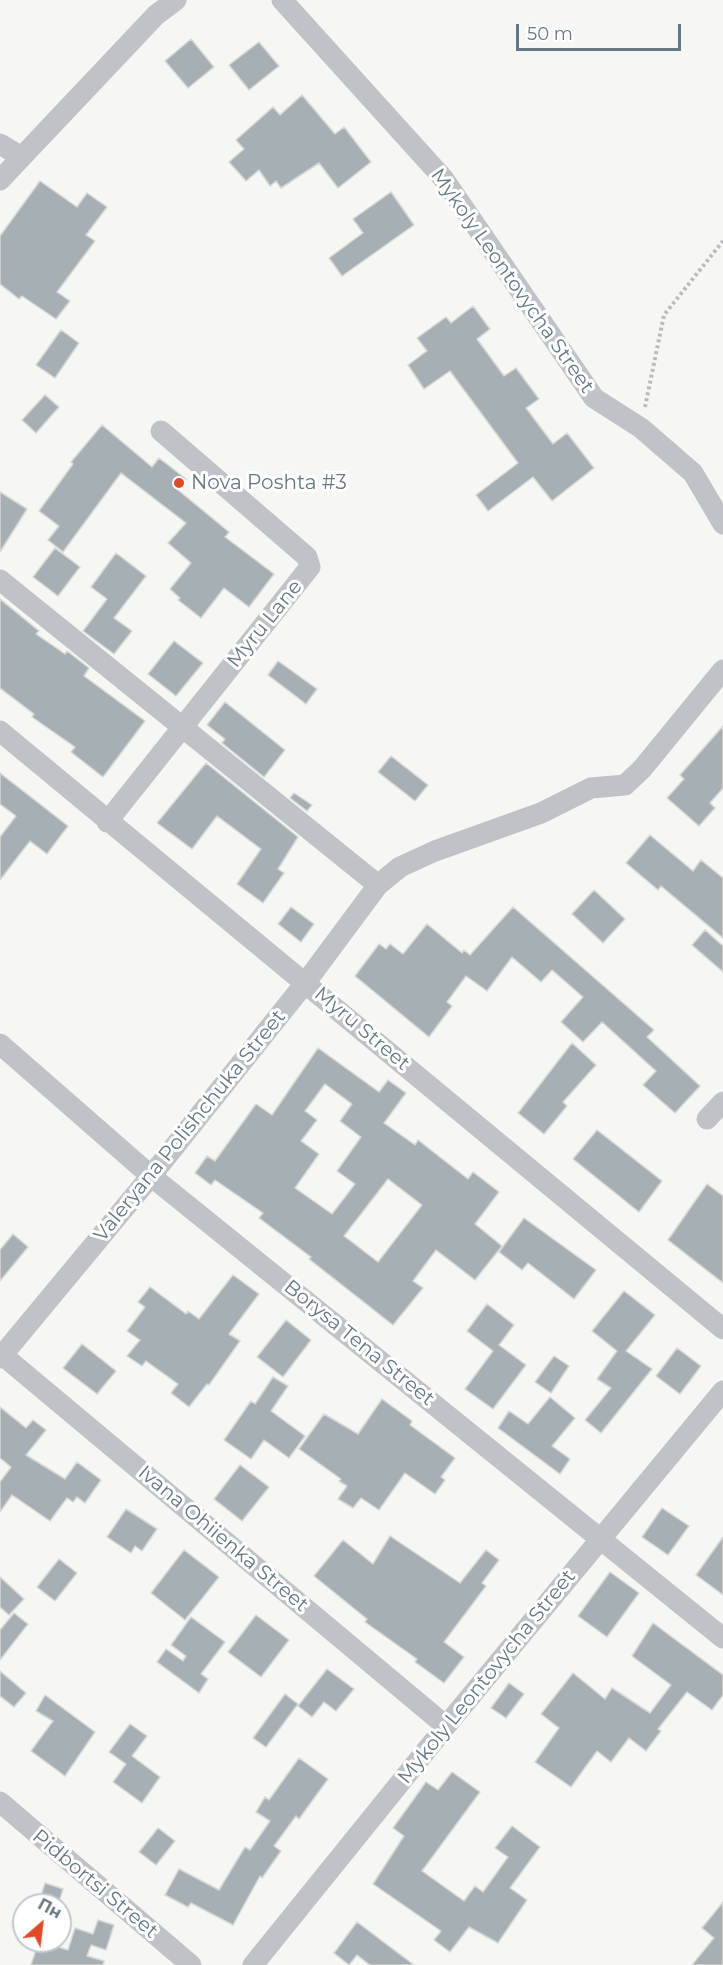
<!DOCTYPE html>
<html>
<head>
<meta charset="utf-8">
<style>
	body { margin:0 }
	#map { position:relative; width:723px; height:1965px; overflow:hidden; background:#f6f6f3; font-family:Montserrat,sans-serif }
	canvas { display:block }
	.north { position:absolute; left:12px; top:1893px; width:60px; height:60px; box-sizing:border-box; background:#fff; border:2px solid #c1c9ce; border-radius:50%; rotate:28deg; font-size:16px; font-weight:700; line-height:24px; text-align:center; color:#657884 }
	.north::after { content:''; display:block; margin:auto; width:21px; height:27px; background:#e24926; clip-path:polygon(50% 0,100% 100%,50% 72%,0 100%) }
	.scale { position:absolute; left:516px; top:24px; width:165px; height:27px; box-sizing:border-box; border:3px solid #657884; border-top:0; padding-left:8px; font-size:18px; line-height:21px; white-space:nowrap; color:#657884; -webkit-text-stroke:4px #fff; paint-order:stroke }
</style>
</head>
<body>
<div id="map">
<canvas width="723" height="1965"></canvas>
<div class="north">Пн</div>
<div class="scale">50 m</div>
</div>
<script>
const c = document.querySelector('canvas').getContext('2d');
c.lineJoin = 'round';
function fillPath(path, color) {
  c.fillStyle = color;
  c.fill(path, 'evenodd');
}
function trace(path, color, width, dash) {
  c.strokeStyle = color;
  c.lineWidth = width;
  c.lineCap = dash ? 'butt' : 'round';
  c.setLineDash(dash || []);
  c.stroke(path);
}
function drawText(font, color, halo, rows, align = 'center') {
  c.font = font + ' Montserrat,sans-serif';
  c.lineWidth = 6;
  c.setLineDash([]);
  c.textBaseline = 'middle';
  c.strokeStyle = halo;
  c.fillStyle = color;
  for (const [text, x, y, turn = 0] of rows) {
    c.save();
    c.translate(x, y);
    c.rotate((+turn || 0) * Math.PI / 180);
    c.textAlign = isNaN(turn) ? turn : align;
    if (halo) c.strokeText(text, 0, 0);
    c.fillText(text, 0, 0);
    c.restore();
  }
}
const building = new Path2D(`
	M191,39L214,67L188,88L165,61Z
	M259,42L279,66L249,90L229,65Z
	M302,95L335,134L344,127L371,162L338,188L319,163L281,188L276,181L270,186L259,170L246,181L229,162L244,149L236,140L273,107L280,115Z
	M40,181L77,207L87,193L107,207L86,235L95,241L57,292L70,301L56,319L22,296L19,299L0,284V236Z
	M391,192L414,225L342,276L329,258L363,233L353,219Z
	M473,306L490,329L477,339L504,376L516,368L539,399L526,408L553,444L567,433L594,468L552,501L533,477L488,511L476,495L518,463L450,371L424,389L408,365L427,351L417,338L446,317L451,323Z
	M61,330L79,343L55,378L36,365Z
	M45,395L59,407L36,433L22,420Z
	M102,425L152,467L159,458L186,479L178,490L229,532L225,537L274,574L249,607L224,588L201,618L178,600L180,598L170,589L191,563L168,543L186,523L121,473L63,552L48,540L59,526L39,511L73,464L71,462Z
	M0,492L27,509L0,552Z
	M55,548L80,567L58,596L33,577Z
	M116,553L146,576L114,618L132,631L114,654L83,631L107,599L91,587Z
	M0,599L39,631L36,634L65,654L67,651L89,668L84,676L145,721L103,777L71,752L75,747L32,717L34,714L0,688Z
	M174,641L203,663L176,696L148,674Z
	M278,661L317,689L306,704L268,675Z
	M225,702L285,750L264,777L222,743L225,739L207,725Z
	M723,726V788L710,803L715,808L699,826L667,798L684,779L680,775Z
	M391,756L428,785L415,801L378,772Z
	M206,763L298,837L278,869L284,873L263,903L237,884L261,849L217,816L192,849L157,823Z
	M0,773L68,826L47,854L30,841L0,880V837L16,816L0,804Z
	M294,793L312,805L307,811L290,798Z
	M650,835L693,871L701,860L723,878V938L661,886L658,890L626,863Z
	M594,890L625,919L603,943L572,914Z
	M291,907L314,924L301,942L278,924Z
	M513,907L654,1030L647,1037L700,1086L675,1113L643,1085L656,1071L602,1022L583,1042L561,1022L583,997L552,970L541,982L512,957L487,991L466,976L447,1002L452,1006L429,1037L355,976L379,944L386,949L390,944L403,954L427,924L462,953L464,950L470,955Z
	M705,930L723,946V972L692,945Z
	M572,1043L596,1065L563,1102L567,1106L544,1134L518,1113Z
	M318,1048L379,1092L388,1080L406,1093L384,1123L415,1145L418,1140L468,1179L473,1172L499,1192L475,1224L502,1246L475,1280L436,1250L413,1281L423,1288L393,1325L309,1259L311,1257L259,1218L263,1213L215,1180L211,1185L195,1173L207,1156L215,1161L256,1104L272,1115ZM325,1084L352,1104L340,1121L361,1137L337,1171L355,1184L332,1214L295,1188L319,1154L301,1141L317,1120L305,1111ZM388,1179L422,1205L378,1262L344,1236Z
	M597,1130L662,1181L639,1212L573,1159Z
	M707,1184L723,1196V1283L668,1240Z
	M524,1218L596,1270L574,1299L528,1263L522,1270L499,1252Z
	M13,1234L28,1247L0,1281V1250Z
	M233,1275L259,1294L229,1334L240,1341L209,1385L207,1384L189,1407L171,1393L178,1384L146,1361L142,1366L127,1356L140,1340L127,1331L145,1307L138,1302L150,1287L186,1314L188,1311L199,1319Z
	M624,1291L655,1315L626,1351L652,1369L601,1433L585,1420L611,1388L597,1379L617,1351L592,1331Z
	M487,1304L514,1325L499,1345L526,1365L493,1409L465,1389L493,1351L467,1331Z
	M286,1320L311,1340L283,1377L257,1357Z
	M82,1344L116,1371L97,1394L63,1368Z
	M677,1348L701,1366L680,1394L656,1376Z
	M554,1356L569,1366L551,1393L535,1382Z
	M273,1377L288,1386L271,1411L305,1436L289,1458L264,1440L251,1459L224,1440L251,1401L255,1404Z
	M550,1397L575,1418L552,1446L570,1459L560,1474L498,1428L509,1411L528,1424Z
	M382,1399L412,1421L410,1425L455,1458L441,1477L445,1480L435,1494L405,1473L379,1510L361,1498L353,1508L338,1499L347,1486L339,1481L341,1479L299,1449L324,1414L358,1434Z
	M0,1407L26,1428L33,1420L46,1430L26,1455L65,1479L77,1462L101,1480L85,1503L77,1497L73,1502L67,1498L50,1521L12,1495L0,1512V1482L11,1467L0,1458Z
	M240,1465L269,1487L242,1521L214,1499Z
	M662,1508L689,1526L668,1555L642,1537Z
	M126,1509L157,1529L142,1551L135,1546L131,1553L107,1537Z
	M390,1536L460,1583L486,1550L499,1560L482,1583L486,1586L444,1642L464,1657L444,1683L415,1662L417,1659L365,1622L367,1619L314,1576L343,1540L373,1564Z
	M723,1537V1595L696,1575Z
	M184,1550L219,1577L185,1620L151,1593Z
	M59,1559L77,1573L55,1601L37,1587Z
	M610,1572L639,1593L607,1637L578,1616Z
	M0,1577L24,1599L9,1615L0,1607Z
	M14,1613L28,1624L0,1660V1630Z
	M256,1615L289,1640L261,1677L228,1652Z
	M191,1617L225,1642L201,1674L208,1679L199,1693L157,1662L166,1649L183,1661L186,1656L171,1645Z
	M653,1623L723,1675V1695L712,1710L687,1692L658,1729L661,1731L646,1751L629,1738L611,1762L597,1751L571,1787L535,1762L559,1728L541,1714L573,1673L605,1699L612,1688L650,1713L671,1685L632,1656Z
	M327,1669L354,1689L336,1711L324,1702L312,1717L298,1706Z
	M0,1671L26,1693L14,1707L0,1696Z
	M509,1683L524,1694L506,1718L491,1708Z
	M285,1694L298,1704L266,1747L253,1738Z
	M45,1695L95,1732L65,1776L31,1751L53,1721L36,1711Z
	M130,1724L147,1736L132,1756L160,1777L142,1803L113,1782L126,1764L109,1752Z
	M299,1758L328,1779L299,1819L296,1816L274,1846L281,1851L262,1878L260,1876L233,1925L191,1903L188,1907L165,1895L179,1869L219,1890L245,1847L250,1850L270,1821L256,1812L265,1797L269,1800Z
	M452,1772L480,1792L422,1871L464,1901L475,1886L483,1892L508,1857L495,1848L512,1826L540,1847L510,1888L527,1900L498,1943L469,1927L450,1952L434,1940L441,1931L373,1884L404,1836L393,1828L426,1782L438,1790Z
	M158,1828L175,1841L156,1865L139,1852Z
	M45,1883L63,1889L58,1905H38Z
	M723,1902V1965H692L714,1938L702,1928Z
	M98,1920L114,1925L106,1950L91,1945L87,1956L104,1961L103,1965H31L39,1941L68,1950L75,1928L93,1934Z
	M357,1922L414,1965H370L357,1955L349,1965L334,1953Z`);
const path = new Path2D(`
	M645,407L664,315L723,241`);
const minor = new Path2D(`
	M282,0L443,178L594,398L641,428L693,473L723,524
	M0,144L20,156
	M0,180L156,15L176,0
	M0,580L378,885
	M0,731L723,1329
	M107,822L310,567L307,557L161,431
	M0,1044L151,1176L723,1638
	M707,1119L723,1102
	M0,1353L446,1726
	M0,1358L151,1176L306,982L378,885L400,867L435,851L541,813L591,788L625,785L642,769L723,670
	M0,1802L191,1965
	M253,1965L446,1726L723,1391`);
const markers = [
	[179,483,6,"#e24926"]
];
const streetNames = [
	["Mykoly Leontovycha Street",512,281,55],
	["Myru Lane",265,624,-51],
	["Myru Street",362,1029,40],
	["Valeryana Polishchuka Street",190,1126,-51],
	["Borysa Tena Street",359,1343,39],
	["Ivana Ohiienka Street",223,1539,40],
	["Mykoly Leontovycha Street",487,1677,-51],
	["Pidbortsi Street",95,1884,40]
];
const poiNames = [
	["Nova Poshta #3",191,483]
];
fillPath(building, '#a6afb4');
trace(building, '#d7d7d5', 1.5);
trace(path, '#b9bcbe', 4, [3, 3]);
trace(minor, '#bfc3c7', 21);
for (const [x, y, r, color] of markers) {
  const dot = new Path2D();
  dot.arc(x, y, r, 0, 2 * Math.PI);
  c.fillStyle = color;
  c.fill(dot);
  trace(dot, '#fff', 2);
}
drawText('20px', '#657884', '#fff', streetNames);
drawText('20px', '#657884', '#fff', poiNames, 'left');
</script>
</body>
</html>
